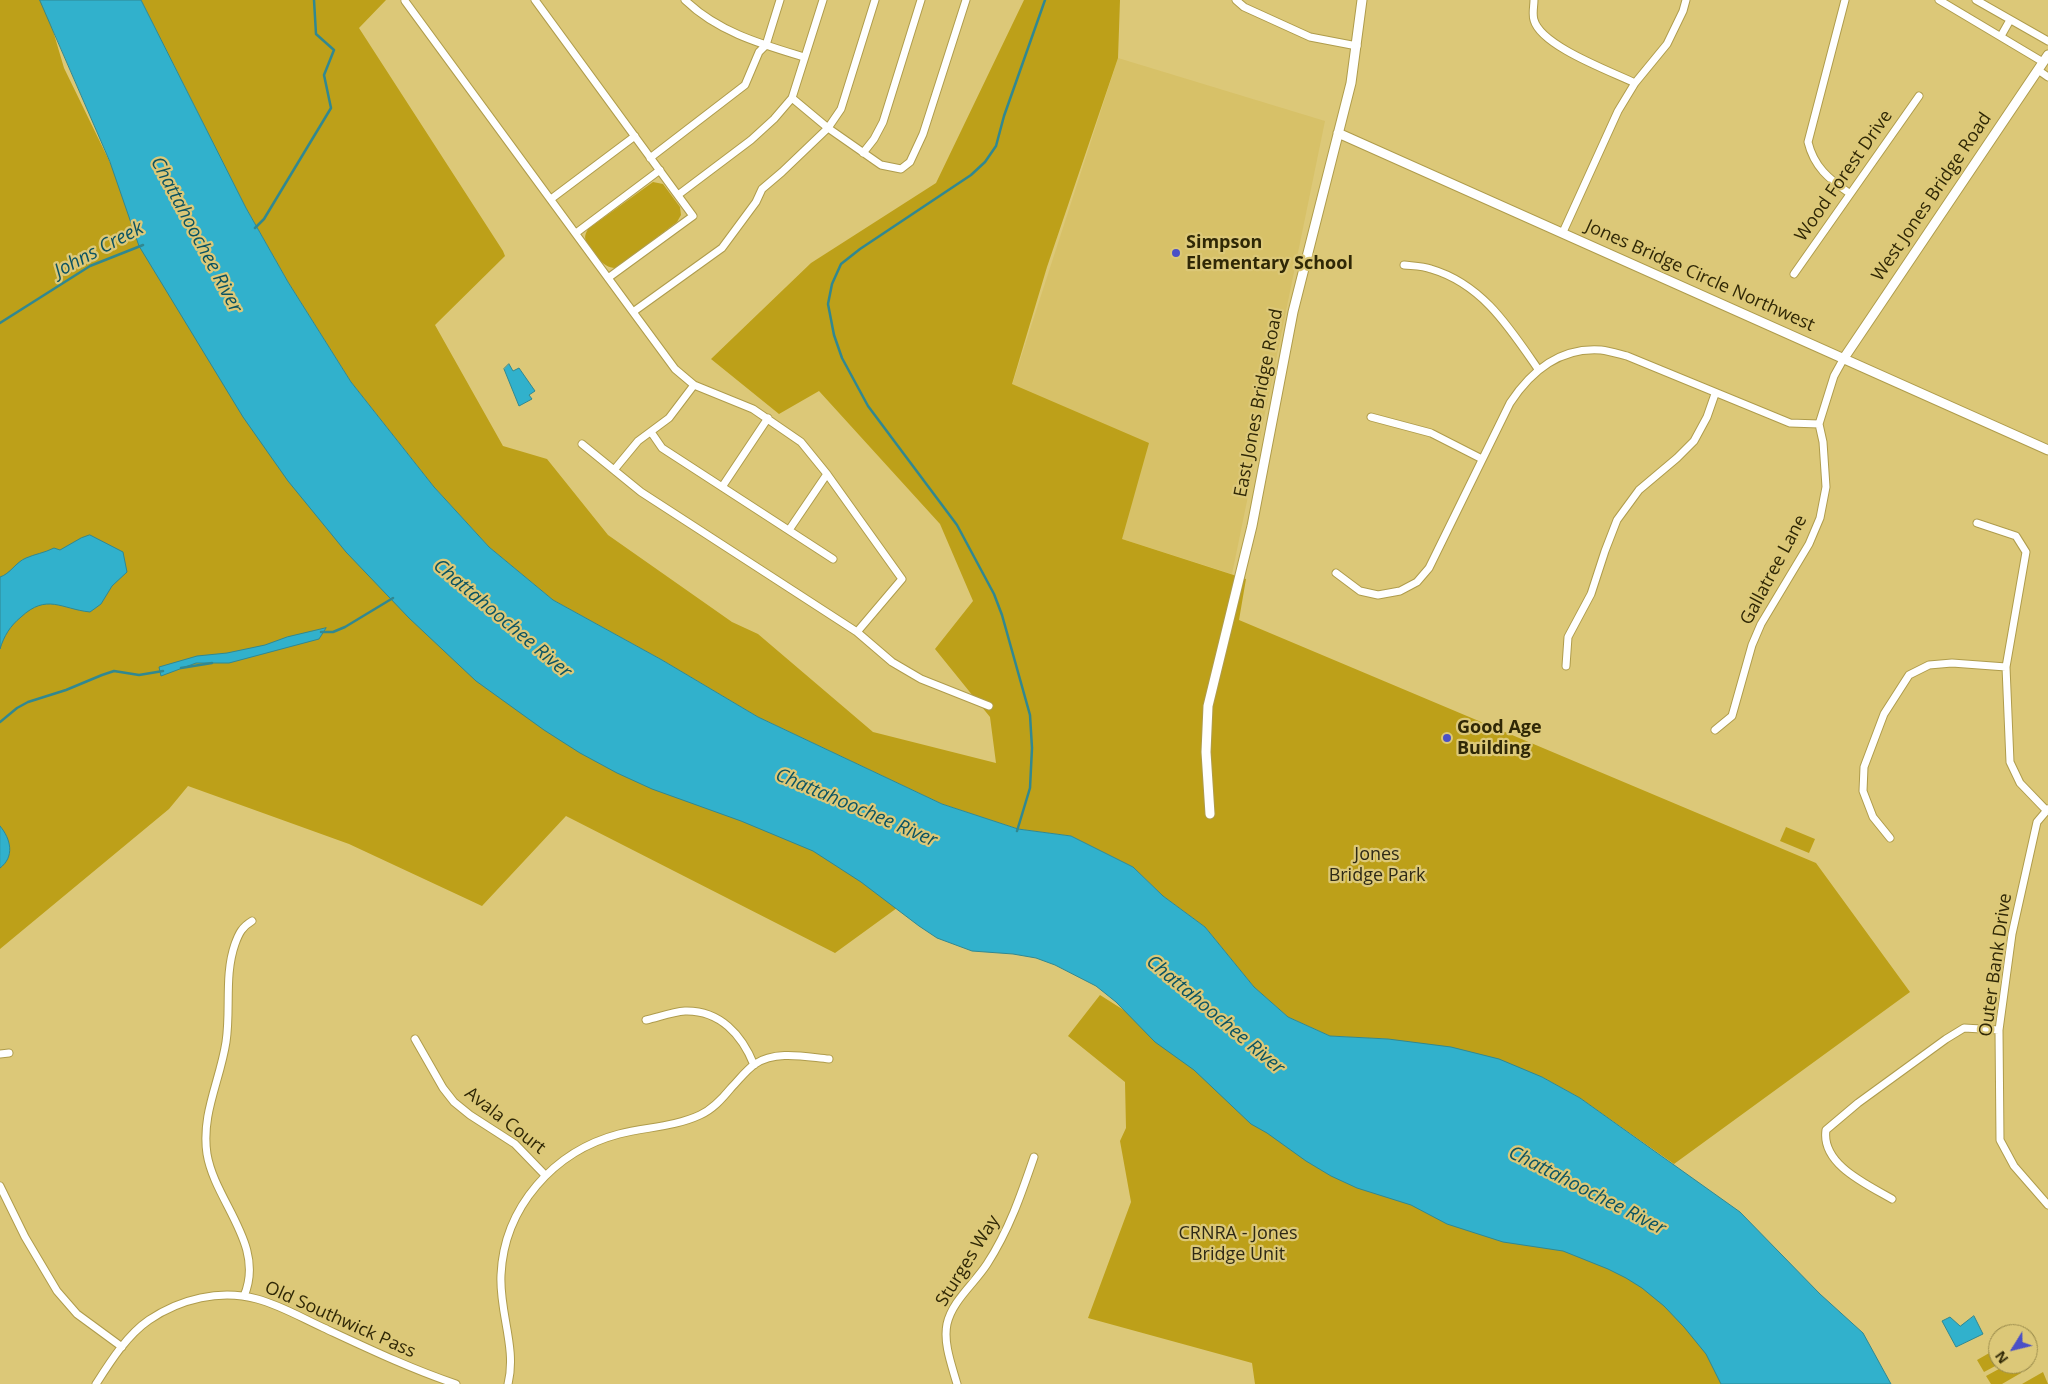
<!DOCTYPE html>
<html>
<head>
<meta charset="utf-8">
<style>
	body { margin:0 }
	#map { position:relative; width:2048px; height:1384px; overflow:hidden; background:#dcc878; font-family:"Open Sans",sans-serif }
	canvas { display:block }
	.north { position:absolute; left:1988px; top:1324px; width:50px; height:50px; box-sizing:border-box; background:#dcc878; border:1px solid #97884a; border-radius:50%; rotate:234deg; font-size:14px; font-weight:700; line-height:20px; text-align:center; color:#302806 }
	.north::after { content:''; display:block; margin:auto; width:18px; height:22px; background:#4b50c6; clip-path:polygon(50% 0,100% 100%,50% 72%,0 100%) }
</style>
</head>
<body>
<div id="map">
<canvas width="2048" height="1384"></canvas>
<div class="north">N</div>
</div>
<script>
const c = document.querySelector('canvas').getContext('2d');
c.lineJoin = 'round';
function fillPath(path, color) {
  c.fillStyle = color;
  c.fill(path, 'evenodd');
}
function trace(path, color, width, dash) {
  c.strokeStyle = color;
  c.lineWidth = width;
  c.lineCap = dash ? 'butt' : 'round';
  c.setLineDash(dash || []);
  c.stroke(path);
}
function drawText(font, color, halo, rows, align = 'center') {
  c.font = font + ' "Open Sans",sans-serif';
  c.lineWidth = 4.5;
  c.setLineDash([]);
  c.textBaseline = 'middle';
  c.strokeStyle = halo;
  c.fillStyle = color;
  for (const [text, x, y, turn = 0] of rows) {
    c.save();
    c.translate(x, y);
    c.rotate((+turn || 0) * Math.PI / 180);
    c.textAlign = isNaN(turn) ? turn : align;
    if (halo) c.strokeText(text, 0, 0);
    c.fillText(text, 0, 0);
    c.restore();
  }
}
const built = new Path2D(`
	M1118,58L1325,121L1232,574L1122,539L1012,385Z`);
const green = new Path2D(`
	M0,0H44L64,68L123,189L238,398L930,884L835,953L566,816L482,906L349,844L188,786L169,809L0,949Z
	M141,0H386L359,28L503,251L505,256L435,325L503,446L547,459L608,535L732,622L758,634L873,732L996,763L990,717L935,649L973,601L940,524L819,391L779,414L711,359L811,263L936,183L1024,0H1120L1118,58L1047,267L1012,384L1149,443L1122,539L1246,579L1239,620L1816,863L1910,992L1674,1164L1580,1098L1542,1077L1388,1039L1330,1036L1288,1017L1254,987L1205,927L1163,896L1133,867L1071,836L1018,829L942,804L758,717L662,660L553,600L489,547L434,487L351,382L288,282L246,208Z
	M653,182L663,184L680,207L681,215L677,222L616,268C604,269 590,251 586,241C584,236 586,233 588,229Z
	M1786,827L1815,839L1809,853L1780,841Z
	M1100,995L1185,1049L1673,1301L1731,1384H1255L1252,1363L1088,1318L1131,1202L1120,1141L1126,1128L1125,1082L1068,1036Z
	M1998,1348V1364H1999L1984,1372L1977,1360Z
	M2008,1364H2015L2021,1373L2002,1384H1991L1986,1376Z
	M2043,1372L2048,1384H2022Z`);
const water = new Path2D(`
	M40,0H141L246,208L288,282L351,382L434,487L489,547L553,600L662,660L758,717L942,804L1018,829L1071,836L1133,867L1163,896L1205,927L1254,987L1288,1017L1330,1036L1388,1039L1451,1047L1499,1059L1542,1077L1580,1098L1740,1212L1820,1294L1863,1333L1891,1384H1721L1706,1354L1684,1327L1664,1306L1642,1288L1626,1278L1608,1269L1563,1251L1503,1242L1447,1224L1411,1205L1357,1188L1331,1176L1306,1161L1267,1133L1251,1124L1194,1070L1155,1042L1116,1002L1096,986L1055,965L1036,958L1013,954L972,951L937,938L919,926L861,882L813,851L741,821L652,789L617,773L580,753L544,730L476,681L409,618L346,552L288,481L243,417L139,246L110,162Z
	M509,364L513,371L519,368L535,391L529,395L532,399L519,406L504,369Z
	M90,535L123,552L127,572L112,586L101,604L90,612C61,609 47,593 21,617C10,626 4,636 0,649V577C10,574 16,562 26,558C35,554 44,553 54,548L60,550L81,538Z
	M326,628L319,639L229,663H196L161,676L159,667L197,656L227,653L265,645L287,637Z
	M0,826C11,839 15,857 0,868Z
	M1974,1316L1983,1334L1956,1347L1942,1321L1950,1317L1960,1326Z`);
const stream = new Path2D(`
	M255,228L264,219L331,108L324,75L334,50L316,34L314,0
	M0,323L90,266L143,245
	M321,632H333L345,627L393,598
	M181,668L212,663
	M0,722L17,708L28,702L66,690L102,675L114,671L139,675L163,671
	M1017,831L1030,788L1032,748L1030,715L1002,615L994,594L957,525L868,406L842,358L834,335L828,304L832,284L841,264L860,249L971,175L985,162L996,146L1004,116L1045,0`);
const minor = new Path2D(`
	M535,0L693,216L608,278
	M685,0C718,32 761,44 804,57
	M1236,0L1244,7L1310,37L1357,46
	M1534,0C1534,6 1532,14 1534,20C1541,46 1610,71 1635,83
	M1845,0L1808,142C1814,167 1829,179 1849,193
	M1939,0L2043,62
	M1976,0L2048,41
	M405,1L633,312L722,248L756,202L762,189L782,172L828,128L841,109L875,0
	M2001,36L2010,20
	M2038,70L2048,77
	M792,98L828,128L881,165L901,169L910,162L923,134L966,0
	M863,153L874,139L883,122L921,0
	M650,158L745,85L759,52L766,45L780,0
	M678,195L751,140L774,119L792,98L823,0
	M551,199L635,136
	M1563,232L1618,111L1635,83L1667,44L1683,11L1686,0
	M576,233L660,170
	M1404,265C1413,266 1423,266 1431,269C1482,284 1509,327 1538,369
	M1794,274L1919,96
	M633,312L675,369L694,385L753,409L801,442L827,474L902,579L857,632
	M1371,417L1431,433L1482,459
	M651,432L662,448L833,559
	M582,444L641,492L857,632L892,662L921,679L989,706
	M614,470L638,441L669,418L694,385
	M722,487L768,418
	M1977,523L2016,536L2026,552L2006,667L2010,762L2020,783L2046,810
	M789,530L827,474
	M1336,573L1360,591L1378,595L1400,591L1417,582L1429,568L1510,403C1531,371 1560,347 1601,350C1609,351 1619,354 1627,356L1790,423L1819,424
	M1566,666L1568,637L1591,594L1605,551L1617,520L1639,490L1677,458L1694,441L1707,417L1715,394
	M1715,730L1732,716L1752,645L1761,624L1809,544L1820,518L1826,487L1823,442L1819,424L1834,376L1844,358
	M2048,809L2037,822L2012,934L1999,1030L2000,1140L2014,1166L2048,1205
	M1890,838L1873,817L1863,791L1864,767L1884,714L1909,675L1929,665L1952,663L2006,667
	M646,1020C659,1017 672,1012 685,1011C720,1010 742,1035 754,1065
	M415,1039L443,1088L454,1102L470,1115L515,1144L545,1175
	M0,1054L9,1053
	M0,1186L25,1237L57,1291L77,1314L122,1347
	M1892,1199C1866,1184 1821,1164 1826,1130L1858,1103L1946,1039L1964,1028L1999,1030
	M244,1296C266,1245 215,1202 207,1154C201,1114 220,1081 226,1042C231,1010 224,975 235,944C239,933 242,927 252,921
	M96,1384C110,1362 127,1335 149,1320C180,1299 220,1289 257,1299C280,1305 302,1318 324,1328C367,1348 411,1369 456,1384
	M508,1384C517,1348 499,1312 501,1275C504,1207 554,1151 619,1134C646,1127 674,1127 700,1115C713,1109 722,1099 731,1088C739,1080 746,1070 755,1064C776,1050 806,1057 829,1059
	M957,1384C952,1366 943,1343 947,1324C952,1301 974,1284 987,1264C1009,1230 1021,1195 1034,1157`);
const tertiary = new Path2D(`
	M1338,133L2048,450
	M1844,358L2048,55
	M1210,814L1206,752L1208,706L1252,526L1293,312L1351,83L1362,0`);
const markers = [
	[1176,253,5,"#4b50c6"],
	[1447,738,5,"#4b50c6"]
];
const streetNames = [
	["Wood Forest Drive",1844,176,-55],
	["West Jones Bridge Road",1932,197,-56],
	["Jones Bridge Circle Northwest",1700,276,24],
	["East Jones Bridge Road",1259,403,-79],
	["Gallatree Lane",1774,570,-62],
	["Outer Bank Drive",1996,965,-82],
	["Avala Court",505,1121,38],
	["Sturges Way",968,1261,-58],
	["Old Southwick Pass",340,1320,24]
];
const poiNames = [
	["Simpson",1186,243],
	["Elementary School",1186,264],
	["Good Age",1457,728],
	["Building",1457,749]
];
const parkNames = [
	["Jones",1377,855],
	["Bridge Park",1377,876],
	["CRNRA - Jones",1238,1234],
	["Bridge Unit",1238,1255]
];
const waterNames = [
	["Chattahoochee River",196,235,62],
	["Johns Creek",99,250,-28],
	["Chattahoochee River",502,619,40],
	["Chattahoochee River",856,808,23],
	["Chattahoochee River",1215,1015,40],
	["Chattahoochee River",1587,1191,27]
];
fillPath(built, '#d7c168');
fillPath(green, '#bda019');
fillPath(water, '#31b1cc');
trace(water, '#318891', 1);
trace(stream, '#318891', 2.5);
trace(minor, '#af9c4c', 9);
trace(tertiary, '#af9c4c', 11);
trace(minor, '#fff', 7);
trace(tertiary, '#fff', 9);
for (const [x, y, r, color] of markers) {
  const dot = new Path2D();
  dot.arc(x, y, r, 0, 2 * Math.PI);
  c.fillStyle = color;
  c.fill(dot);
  trace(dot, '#dcc878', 2);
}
drawText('18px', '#302806', '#dcc878', streetNames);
drawText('bold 18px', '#302806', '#dcc878', poiNames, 'left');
drawText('18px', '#2e2915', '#dcc878', parkNames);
drawText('italic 19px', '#0c5362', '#dcc878', waterNames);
</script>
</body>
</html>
